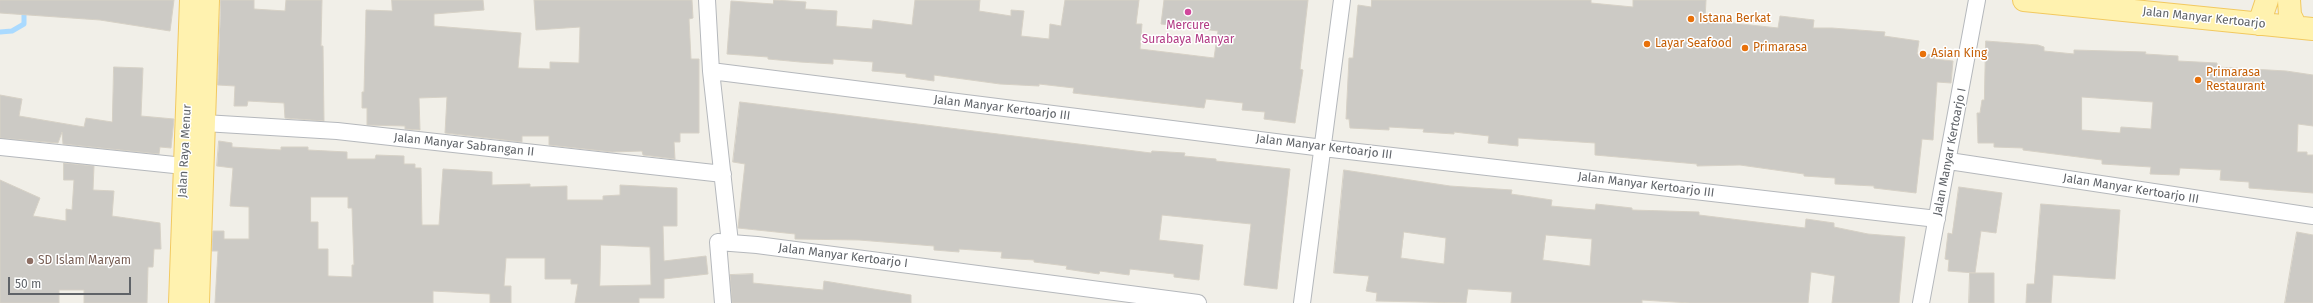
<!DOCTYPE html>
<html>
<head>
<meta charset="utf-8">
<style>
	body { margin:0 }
	#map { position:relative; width:2313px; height:303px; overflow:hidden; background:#f1efe8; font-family:"Fira Sans",sans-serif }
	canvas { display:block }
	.scale { position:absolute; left:8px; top:277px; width:123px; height:18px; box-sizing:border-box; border:2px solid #5f6368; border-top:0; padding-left:5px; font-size:12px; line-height:14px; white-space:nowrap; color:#5f6368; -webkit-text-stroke:3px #fff; paint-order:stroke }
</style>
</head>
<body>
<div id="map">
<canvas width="2313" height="303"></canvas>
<div class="scale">50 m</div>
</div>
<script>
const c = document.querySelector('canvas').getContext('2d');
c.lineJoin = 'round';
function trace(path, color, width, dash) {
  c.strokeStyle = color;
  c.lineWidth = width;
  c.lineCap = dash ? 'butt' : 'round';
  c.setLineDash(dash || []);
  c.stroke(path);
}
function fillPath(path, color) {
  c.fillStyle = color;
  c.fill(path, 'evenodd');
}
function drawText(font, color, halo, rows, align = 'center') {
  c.font = font + ' "Fira Sans",sans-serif';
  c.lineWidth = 3;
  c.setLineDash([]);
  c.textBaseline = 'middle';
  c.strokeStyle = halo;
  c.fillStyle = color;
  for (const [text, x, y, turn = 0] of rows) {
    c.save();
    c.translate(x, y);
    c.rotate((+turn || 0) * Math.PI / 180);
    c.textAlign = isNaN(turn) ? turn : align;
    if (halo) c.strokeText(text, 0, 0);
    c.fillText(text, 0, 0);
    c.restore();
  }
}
const stream = new Path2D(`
	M0,32L12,31L24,24V0`);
const building = new Path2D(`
	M0,0H174L170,31L100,20L0,13Z
	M221,0H254V9L285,11L286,0H322L321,46H323L324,121L285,118L284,103L248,101L247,106H234L235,86L218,85Z
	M392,0H483L484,10L434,14V26L521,33L518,68L550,69V62L579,63L580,27L536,30L534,0H692L693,18L689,19L691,59H699V133H680V142H674L675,159L643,155L642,151L612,152L549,145V136H522V142L445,133L447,97L419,98L420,130L405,129V126L367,125V108H362V92H364L366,10L392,11Z
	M774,0L806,2L805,9L837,11L836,26L872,29L873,20L912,25L915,0H980L979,11L1011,16V10L1024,11L1021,36L1049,39L1050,24L1061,26L1065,0H1139L1136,24H1142L1140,49L1214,58L1218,31L1161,24L1164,0H1308L1300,69L1303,70L1295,123L1264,119L1265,112L1242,110L1243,103L1206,99L1204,108L1073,93L1074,88L1039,84V86L1000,84L934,75V81L906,77V74L872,71L873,62L833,59V64L800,62L768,59V57L727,54L731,1L773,4Z
	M1372,0H1591V3L1633,7V0H1706L1705,20L1778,28L1780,16L1814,20L1813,28H1832L1885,32L1884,36L1919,41L1917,54L1935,55L1934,59L1953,61L1951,83L1937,82L1933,140L1922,139L1916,193L1874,188V186L1835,184V178L1804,176V174L1740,165L1697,166V164L1595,155V143L1518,138V146L1488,143L1489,136L1454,132V134L1423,132L1424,129L1389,127V130L1350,128L1349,119H1346L1349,58H1353L1358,5L1371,7Z
	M1986,41L2038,45L2044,47V51L2074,54V50L2146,52L2145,54L2178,56V61L2217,63V67L2286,71L2313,75V126L2298,124L2297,152H2307V155H2313V193L2249,188V182L2220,180L2221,170L2180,168L2179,175L2150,174L2151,167L2102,164V160L2023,150V148L1994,147V143H1978L1977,113H1980L1982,100H1984ZM2082,97L2153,102L2151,129L2121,127L2120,133L2082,130Z
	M114,67L143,68L141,116L174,119L171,148L160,147L159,154L63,144L62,132L58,143L0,138V95L22,99L19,116L84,127L86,118L112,122Z
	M740,102L1151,153L1152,151L1185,153L1184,156L1216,159V161L1290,169L1277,289L1244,285L1251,224L1162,215L1159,240L1203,245L1199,280L1174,277V274L1130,269L1129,275L1100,271L1099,274L1066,269L1067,266L1034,262V260L1001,258L1002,252L959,249V252L934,250V246L859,240L795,239V234L738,228L745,164L733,162Z
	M219,141L232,143V147L281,150V147H308V150L347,152V159H375L376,155L404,156V164H415V168H421L422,225H439L443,169L492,172V185L530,184V187L567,186V200H603V196L620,195V185L677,188V226H663L664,261L706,256L708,274L664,279V298H639V303H575L578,284H571V279H545V258H506L504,286H511V303H490V294L433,291V303H215L218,251H212L213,231H224V239H249V207L230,206L233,168L217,166ZM311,197H348V208H352L354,265H352V277L328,276V249H318V222H311ZM601,245L650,247L651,285L600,286Z
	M64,163L94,166L93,190L114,191L112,216L160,223L161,249H154L153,267H148L147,303H84V290H59V303H0V180L40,198L33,216L66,221V209L72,210L74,180H64Z
	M1344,170L1450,186L1512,190L1511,194L1552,200L1551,206L1595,210L1596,204L1632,208V210L1699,212V215L1805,228L1806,219L1834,223V227L1868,234L1905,237L1899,303H1832L1835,276L1811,272L1808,303H1690L1642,300V303H1511L1512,292L1468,289L1466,303L1376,301L1377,293L1366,291L1369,276L1334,273ZM1404,232L1446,238L1444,264L1401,258ZM1546,235L1592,239L1590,266L1543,260Z
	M1959,187L2002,193L1996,233L1981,231L1975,273L1948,271L1949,260L1945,259L1948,233L1952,234Z
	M2041,204L2120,210L2115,279L2053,275L2051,303H2026L2027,284H2034Z
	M2297,232L2313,235V303H2285Z
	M1970,273H1994V303H1969Z
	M753,274V283L823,290L824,281L911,295V303H732L730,275Z`);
const minor = new Path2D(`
	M707,0L711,71L730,243
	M711,71L1323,148L1937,219
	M204,123L337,131L723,174
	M0,147L184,166
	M1949,161L2313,216
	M723,303L718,242L757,245L1198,303
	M1302,303L1342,0
	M1921,303L1977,0`);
const primary = new Path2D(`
	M2024,0L2313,29
	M2289,0L2290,15L2296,27
	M2259,24L2267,0
	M180,303L191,0
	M198,303L208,0`);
const markers = [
	[1188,12,4,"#d1479c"],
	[1691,19,4,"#e8710a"],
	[1647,44,4,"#e8710a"],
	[1745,48,4,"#e8710a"],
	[1923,54,4,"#e8710a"],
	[2198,80,4,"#e8710a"],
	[30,261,4,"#8d6e63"]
];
const streetNames = [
	["Jalan Manyar Kertoarjo",2204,18,6],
	["Jalan Manyar Kertoarjo III",1002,108,7],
	["Jalan Manyar Sabrangan II",464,145,6],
	["Jalan Manyar Kertoarjo III",1324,147,7],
	["Jalan Raya Menur",185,151,-87],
	["Jalan Manyar Kertoarjo I",1950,152,-79],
	["Jalan Manyar Kertoarjo III",1646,185,7],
	["Jalan Manyar Kertoarjo III",2131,189,9],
	["Jalan Manyar Kertoarjo I",843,256,7]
];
const foodNames = [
	["Istana Berkat",1699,19],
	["Layar Seafood",1655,44],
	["Primarasa",1753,48],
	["Asian King",1931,54],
	["Primarasa",2206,73],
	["Restaurant",2206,87]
];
const hotelNames = [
	["Mercure",1188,26],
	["Surabaya Manyar",1188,40]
];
const educationNames = [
	["SD Islam Maryam",38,261]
];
trace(stream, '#aadaff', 5);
fillPath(building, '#cccac5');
trace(building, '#d6d1c6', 1);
trace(minor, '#b5b8bc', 18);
trace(primary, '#f2c960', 24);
trace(minor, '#fff', 16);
trace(primary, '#fff2af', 22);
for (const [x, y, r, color] of markers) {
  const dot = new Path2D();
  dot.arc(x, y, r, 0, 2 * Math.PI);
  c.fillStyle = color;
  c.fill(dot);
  trace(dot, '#fff', 1.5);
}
drawText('12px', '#5f6368', '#fff', streetNames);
drawText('12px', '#c56008', '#fff', foodNames, 'left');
drawText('12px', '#b23c85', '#fff', hotelNames);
drawText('12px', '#785e54', '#fff', educationNames, 'left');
</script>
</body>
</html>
